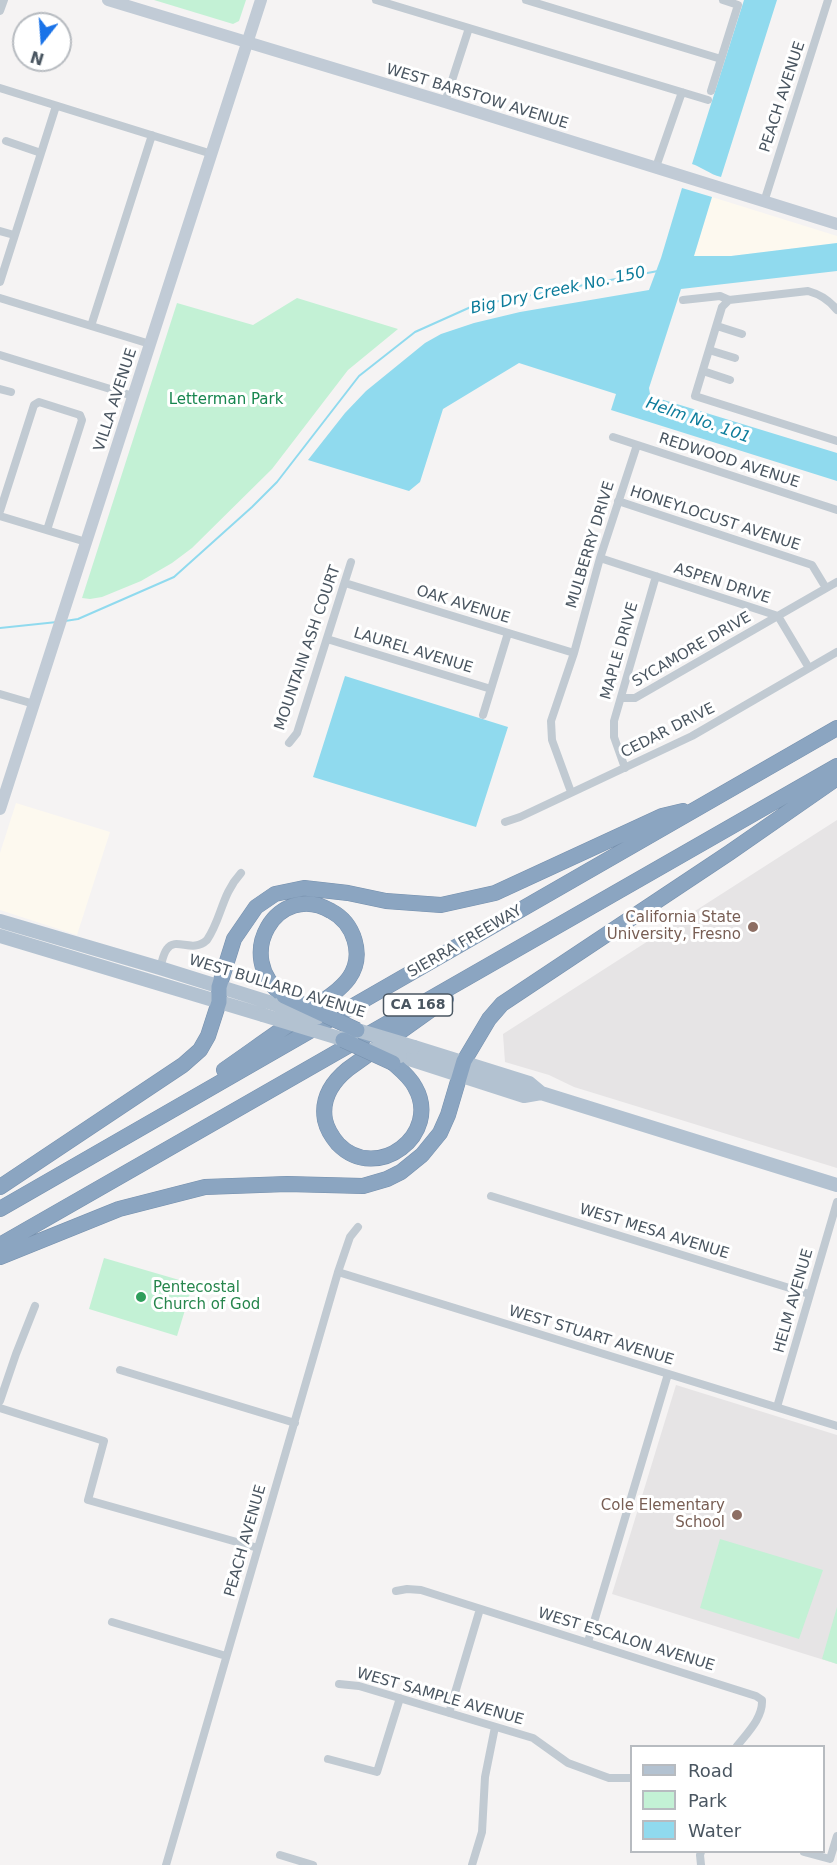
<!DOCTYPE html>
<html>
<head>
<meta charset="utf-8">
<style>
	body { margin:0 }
	#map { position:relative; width:837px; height:1865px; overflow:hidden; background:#f5f3f3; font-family:"DejaVu Sans",sans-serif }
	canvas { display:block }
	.legend { position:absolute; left:630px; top:1745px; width:195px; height:108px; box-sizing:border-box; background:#fff; border:2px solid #b7bbc0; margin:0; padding:8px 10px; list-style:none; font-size:18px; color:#4a5661 }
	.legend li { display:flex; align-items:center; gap:12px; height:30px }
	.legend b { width:30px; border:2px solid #b7bbc0 }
	.north { position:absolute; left:12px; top:12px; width:60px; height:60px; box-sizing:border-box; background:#fff; border:2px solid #b7bbc0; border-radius:50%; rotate:197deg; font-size:16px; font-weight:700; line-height:24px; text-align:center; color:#4a5661 }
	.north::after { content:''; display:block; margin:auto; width:21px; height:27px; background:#1a73e8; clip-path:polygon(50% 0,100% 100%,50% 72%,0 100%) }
</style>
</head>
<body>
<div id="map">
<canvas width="837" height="1865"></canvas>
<ul class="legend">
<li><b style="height:8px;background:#b3c2d1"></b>Road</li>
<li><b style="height:16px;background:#c3f1d5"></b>Park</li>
<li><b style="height:16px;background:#90daee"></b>Water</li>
</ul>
<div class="north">N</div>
</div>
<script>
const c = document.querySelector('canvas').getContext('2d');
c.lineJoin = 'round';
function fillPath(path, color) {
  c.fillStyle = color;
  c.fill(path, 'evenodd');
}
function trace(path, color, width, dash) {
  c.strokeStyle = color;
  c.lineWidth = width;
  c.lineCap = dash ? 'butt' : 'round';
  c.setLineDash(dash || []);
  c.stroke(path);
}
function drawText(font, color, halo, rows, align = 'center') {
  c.font = font + ' "DejaVu Sans",sans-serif';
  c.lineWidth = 6;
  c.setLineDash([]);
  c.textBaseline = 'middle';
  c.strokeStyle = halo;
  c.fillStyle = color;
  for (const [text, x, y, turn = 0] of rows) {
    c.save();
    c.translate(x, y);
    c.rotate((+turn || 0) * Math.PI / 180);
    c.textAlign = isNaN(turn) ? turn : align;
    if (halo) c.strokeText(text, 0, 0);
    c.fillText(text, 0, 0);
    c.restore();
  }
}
const commercial = new Path2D(`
	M712,197L837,236V243L731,256H694Z
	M16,803L110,832L77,935L0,910V853Z`);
const education = new Path2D(`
	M837,820V1168L574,1087L549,1075L505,1062L503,1034Z
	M676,1385L837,1435V1664L612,1594Z`);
const green = new Path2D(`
	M154,0H246L239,21L233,24Z
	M297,298L398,329L348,370L272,469L192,548L172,563L141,581L102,597L90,599L82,598L177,303L253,325Z
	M104,1258L193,1284L177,1336L89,1309Z
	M720,1539L823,1570L799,1639L700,1608Z
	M837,1607V1664L822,1659Z`);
const water = new Path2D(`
	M744,0H777L721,177C709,174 702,167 692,164Z
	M682,188L712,197L694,256H731L837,243V271L681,289L649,388L650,394L654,397L837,453V481L611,410L616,394L519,363L443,409L420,482L409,491L308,460L345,413L366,391L425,343L441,334L474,323L520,312L649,290L661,258Z
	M345,676L508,727L476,827L313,777Z`);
const stream = new Path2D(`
	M65,621L78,619L174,577L252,507L277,482L359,376L415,332L473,306L658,271
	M0,628L57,622`);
const minor = new Path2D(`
	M376,0L708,100
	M526,0L721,59
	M0,11L4,0
	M0,88L212,154
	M711,91L738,5L723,0
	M445,102L469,28
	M6,141L41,153
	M656,167L682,92
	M764,202L828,0
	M0,231L14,235
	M0,282L56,106
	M0,298L150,344
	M683,300L720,296L729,300L808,291C819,294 830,301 837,310
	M729,300L722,307L695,396L837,441
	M91,326L152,135
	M717,326L742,334
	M709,350L735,358
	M0,355L133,396
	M703,371L730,380
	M0,389L11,392
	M613,437L837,510
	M618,501L812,565L826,588
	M0,511L34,405L39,402L80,415L82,420L47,530
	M0,516L86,542
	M600,558L778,616L809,668
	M345,583L574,653
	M327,639L491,689
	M0,694L34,704
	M621,698H635L837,582
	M483,715L508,633
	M289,743L297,733L351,562
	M625,768L614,737V721L656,576
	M571,792L552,740L551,721L574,653L600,558L637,445
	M505,822L520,817L692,736L837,652
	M160,968C162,962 163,954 167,949C176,936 192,954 207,940C222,918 221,895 241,873
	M491,1196L809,1294
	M338,1272L837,1426
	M120,1370L295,1423
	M0,1401L16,1354L35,1306
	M777,1407L837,1202
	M0,1408L104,1441L88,1500L258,1548
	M396,1591L407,1589L421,1590L756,1696L762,1700C763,1718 747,1733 737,1746
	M112,1622L226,1656
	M588,1642L668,1374
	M339,1684L359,1686L533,1738L568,1763L609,1778H632
	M449,1713L480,1609
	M328,1759L377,1772L400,1698
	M701,1852L700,1855L701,1865
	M804,1852L830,1859L837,1836
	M280,1855L313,1865
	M166,1865L338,1272L350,1237L358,1227
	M472,1865L482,1832L485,1777L495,1727`);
const secondary = new Path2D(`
	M108,0L445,102L837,224
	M0,809L261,0`);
const primary = new Path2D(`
	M0,921L160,968L278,1005
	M0,936L263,1015
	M414,1047L529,1083L541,1093L837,1185
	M400,1056L524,1096L541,1093`);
const motorway = new Path2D(`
	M393,1063C401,1070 410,1077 415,1087C442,1134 377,1184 338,1144C332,1137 327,1129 325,1120C321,1098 332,1082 348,1069L446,999
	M224,1070C250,1052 276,1033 303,1015C318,1004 338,993 349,978C365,955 354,923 331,911C278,880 231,957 284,996
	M0,1187L183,1065L200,1050L208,1036L219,1002V987L234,939L256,907L275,894L304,888L348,893L386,901L441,905L495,893L662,816L683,811
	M0,1209L837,728
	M0,1245L837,766
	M0,1257L119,1209L205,1187L287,1184L363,1186L387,1179L401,1172L422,1155L440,1133L448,1115L464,1061L489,1019L502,1004L729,853L837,778`);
const primaryBridge = new Path2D(`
	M278,1005L318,1017
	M263,1015L352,1042
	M347,1027L414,1047
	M374,1049L400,1056`);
const motorwayBridge = new Path2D(`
	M284,996L357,1030
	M343,1040L393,1063`);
const markers = [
	[753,927,6,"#8d6e63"],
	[141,1297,6,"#2e9e5b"],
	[737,1515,6,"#8d6e63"]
];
const shields = [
	[418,1005,69]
];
const shieldNames = [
	["CA 168",418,1005]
];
const streetNames = [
	["WEST BARSTOW AVENUE",477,97,17],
	["PEACH AVENUE",783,97,-72],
	["VILLA AVENUE",116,400,-72],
	["REDWOOD AVENUE",729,461,18],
	["HONEYLOCUST AVENUE",715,519,18],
	["MULBERRY DRIVE",591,545,-73],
	["ASPEN DRIVE",722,584,18],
	["OAK AVENUE",463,605,17],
	["MOUNTAIN ASH COURT",308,648,-71],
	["SYCAMORE DRIVE",692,650,-30],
	["LAUREL AVENUE",413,651,17],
	["MAPLE DRIVE",620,651,-74],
	["CEDAR DRIVE",668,731,-27],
	["SIERRA FREEWAY",465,942,-30],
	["WEST BULLARD AVENUE",277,987,17],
	["WEST MESA AVENUE",654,1232,17],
	["HELM AVENUE",794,1301,-74],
	["WEST STUART AVENUE",591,1336,17],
	["PEACH AVENUE",246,1541,-74],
	["WEST ESCALON AVENUE",626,1640,17],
	["WEST SAMPLE AVENUE",440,1697,16]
];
const parkNames = [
	["Letterman Park",226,400]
];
const educationNames = [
	["California State",741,918],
	["University, Fresno",741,935],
	["Cole Elementary",725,1506],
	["School",725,1523]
];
const leisureNames = [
	["Pentecostal",153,1288],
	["Church of God",153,1305]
];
const waterNames = [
	["Big Dry Creek No. 150",558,291,-12],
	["Helm No. 101",698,421,19]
];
fillPath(commercial, '#fdf9ef');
fillPath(education, '#e6e4e5');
fillPath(green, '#c3f1d5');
fillPath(water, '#90daee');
trace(stream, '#90daee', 2);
trace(motorway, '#7690ad', 16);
trace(minor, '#c1cad2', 8);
trace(secondary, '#c1cbd6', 12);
trace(primary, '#b3c2d1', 14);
trace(motorway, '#8ba5c1', 15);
trace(motorwayBridge, '#7690ad', 16, []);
trace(primaryBridge, '#b3c2d1', 14);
trace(motorwayBridge, '#8ba5c1', 15);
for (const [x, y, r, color] of markers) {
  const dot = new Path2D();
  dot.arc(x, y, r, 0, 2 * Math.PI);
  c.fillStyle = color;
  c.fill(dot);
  trace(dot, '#fff', 2);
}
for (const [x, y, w] of shields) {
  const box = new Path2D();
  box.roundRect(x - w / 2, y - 11, w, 22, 4.5);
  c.fillStyle = '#fff';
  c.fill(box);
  trace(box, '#4a5661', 1.5);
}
drawText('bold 14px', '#4a5661', null, shieldNames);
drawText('15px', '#4a5661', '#fff', streetNames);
drawText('15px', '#17864f', '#fff', parkNames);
drawText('15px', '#785e54', '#fff', educationNames, 'right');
drawText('15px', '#27864d', '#fff', leisureNames, 'left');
drawText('italic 16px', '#0c7c9b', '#fff', waterNames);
</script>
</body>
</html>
